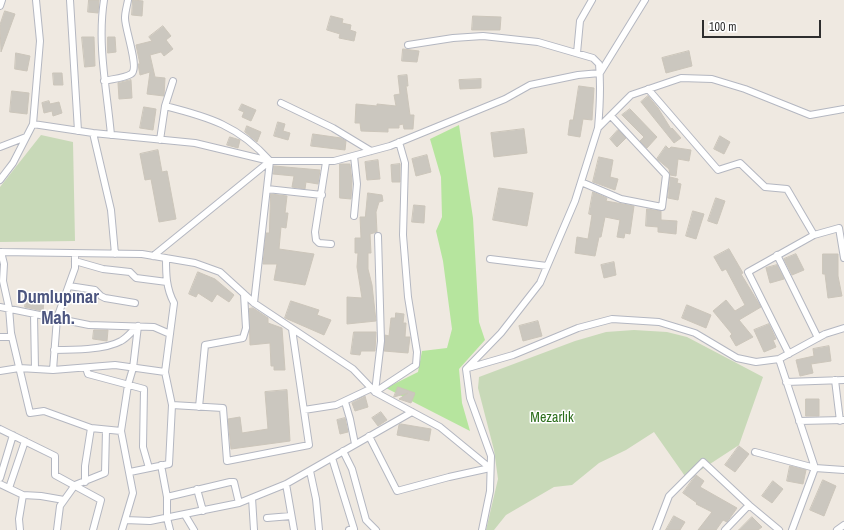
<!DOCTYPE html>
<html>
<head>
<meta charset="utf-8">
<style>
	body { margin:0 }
	#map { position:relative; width:844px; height:530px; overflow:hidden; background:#efe9e1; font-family:"Archivo Narrow",sans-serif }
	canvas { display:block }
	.scale { position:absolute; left:702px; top:20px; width:119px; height:18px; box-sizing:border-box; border:2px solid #2e2e2e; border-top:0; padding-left:5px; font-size:12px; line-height:14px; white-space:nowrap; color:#2e2e2e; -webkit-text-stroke:3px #fff; paint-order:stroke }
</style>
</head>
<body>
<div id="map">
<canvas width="844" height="530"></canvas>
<div class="scale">100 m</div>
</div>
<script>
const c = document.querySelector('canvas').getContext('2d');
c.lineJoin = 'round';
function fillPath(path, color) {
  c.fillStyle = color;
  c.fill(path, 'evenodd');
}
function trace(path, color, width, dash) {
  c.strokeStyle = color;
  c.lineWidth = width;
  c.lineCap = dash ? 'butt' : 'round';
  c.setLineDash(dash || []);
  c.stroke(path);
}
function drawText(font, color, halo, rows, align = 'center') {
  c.font = font + ' "Archivo Narrow",sans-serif';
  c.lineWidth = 3;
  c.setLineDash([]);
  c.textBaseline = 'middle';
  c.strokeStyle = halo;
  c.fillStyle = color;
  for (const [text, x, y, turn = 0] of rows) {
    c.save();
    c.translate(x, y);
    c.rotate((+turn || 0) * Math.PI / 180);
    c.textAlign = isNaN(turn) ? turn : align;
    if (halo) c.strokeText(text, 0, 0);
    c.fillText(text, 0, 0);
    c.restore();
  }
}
const green = new Path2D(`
	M459,125L473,218L479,322L485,340L459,369L462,403L470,431L386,388L418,372L422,351L447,348L452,329L443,261L436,231L442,217L441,177L430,139Z`);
const cemetery = new Path2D(`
	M41,135L73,142L75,241L0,242V187Z
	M634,330L667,332L687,337L763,377L739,445L687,479L654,432L626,450L599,463L572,485L554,487L506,515L494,530H486L498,479L494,450L478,388L479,377L575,341L606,332Z`);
const building = new Path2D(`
	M89,0H99L98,13L88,12Z
	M133,0L143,1L142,16L132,15Z
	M5,11L15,14L1,52L0,25Z
	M331,16L343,19L342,23L351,25L350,30L356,32L354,41L339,38L340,34L327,30Z
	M473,16L501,17L500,30H472Z
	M163,26L171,36L166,40L173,49L164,56L161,52L150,55L155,77L165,78L164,96L147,94L150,72L140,75L138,64H140L136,45L152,41L149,37Z
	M82,37H94L95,66L85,67Z
	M108,37H115L116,52L108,53Z
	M403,49L419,51L417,62L402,61Z
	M689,51L692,66L666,73L662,58Z
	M16,53L30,56L27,71L15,69Z
	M53,73H62L63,85H54Z
	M407,75L408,86H406L410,115H414L413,129H404L403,124L399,125V128H388V132L361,131L360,123H355L356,104L377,106V104L396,106L394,95L400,94L398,76Z
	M481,79V88L460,89L459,80Z
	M131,80L132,98L119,99L118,83Z
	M579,86L594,88L592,120L583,119L580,137L568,135L570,120H573Z
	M12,91L29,93L27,114L10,112Z
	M648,96L658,108L671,129L672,128L681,138L674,143L641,102Z
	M49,101L50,104L59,102L62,113L53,116L52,111L44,113L42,103Z
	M242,104L256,110L251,121L242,117L244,112L239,110Z
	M144,107L156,109L153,130L140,128Z
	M630,109L657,137L647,148L640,141L644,137L622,115Z
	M278,122L285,124L283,131L290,133L288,140L274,136Z
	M247,126L261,132L257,142L245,132Z
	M524,129L527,153L494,157L491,133Z
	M618,130L626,138L617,147L610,139Z
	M313,134L341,138L346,141L345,150L311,146Z
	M720,136L730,142L724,154L714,149Z
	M230,137L240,140L238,148L227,145Z
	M666,146L669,149L671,147L691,150L689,161L678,159L676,176L670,175L669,169L657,159Z
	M158,150L162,172L167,171L176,219L159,222L151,179L145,180L140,154Z
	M427,155L431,172L416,176L412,159Z
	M599,157L613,160L610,177L618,179L615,190L593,182Z
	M378,160L380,179L367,180L365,162Z
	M340,164H350L352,181L351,199L340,198Z
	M400,164V182H392L391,165Z
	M274,166L320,170L318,184L306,182L305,189L292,187L294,176L273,174Z
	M670,177L678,179L677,183L681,184L678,200L668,198Z
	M499,188L533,193L527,226L493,220Z
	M593,192L607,198L606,201L634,206L630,234L625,233L624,238L617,237L620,220L605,217L601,237H599L595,256L575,253L577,237L588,239L592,215L589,214Z
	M368,193L382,195L383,201L379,202L376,212L377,232L370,234L371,253H368V269L372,285L376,321L347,324V297L362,298L357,267L358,253H355V238H361L360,217H365Z
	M271,194L287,196L285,213H288L286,228L281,227L279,249L314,254L305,285L274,280L277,264H263L266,233H269Z
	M716,198L725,201L717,224L708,221Z
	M414,205L425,206L424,223L412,222Z
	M647,209L661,211V220L677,221L676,234L658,232V227L646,226Z
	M693,211L704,214L696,239L686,236Z
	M729,249L743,273L741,274L761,307L739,320L753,337L736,346L730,336L732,334L713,311L726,300L735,311L745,305L726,269L722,271L714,257Z
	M796,254L804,270L792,275L784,259Z
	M823,254H838V276L842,296L828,298L825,274H823Z
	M614,262L616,275L604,278L601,265Z
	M777,265L784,279L770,283L766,268Z
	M198,272L215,279L234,295L229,302L217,294L212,302L198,293L196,297L189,294Z
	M27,295L35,297V300L44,301L43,311L25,307Z
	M291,301L319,310L317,315L331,320L324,335L285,318Z
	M687,305L711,315L706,328L682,318Z
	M253,308L268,318V323L282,328L285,370H274V366H271L270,343L250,345L249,309Z
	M396,313L404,314L403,323H406L405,337H410L408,353L384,351L385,335L389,336L391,318H395Z
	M538,321L542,336L523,341L519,326Z
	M769,324L776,339L773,340L776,347L764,352L754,330Z
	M94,330H108L107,341L93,339Z
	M354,332H376L375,351H361L360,355L351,354Z
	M829,346L831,361L811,364L813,373L800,376L796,360L814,356L813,349Z
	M398,387L415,393L411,403L399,399L408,393L394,397Z
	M287,390L290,441L231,449L228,419L240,417L242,433L268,429L265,392Z
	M365,396L368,407L355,411L352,403Z
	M806,399H819V416H806Z
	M381,412L387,420L378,426L372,418Z
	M345,418L348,432L340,434L337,420Z
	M401,424L431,429L429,441L397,435L399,425Z
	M739,446L749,454L735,472L725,465Z
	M790,466L806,470L803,484L787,481Z
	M696,475L704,481L700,487L737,508L727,522L723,520L716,530H698L712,512L696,504L697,503L683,493Z
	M823,480L836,486L824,516L810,510Z
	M773,481L783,489L772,503L762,496Z
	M674,516L685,522L680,530H666Z
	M752,517L762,527L758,530H739Z`);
const street = new Path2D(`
	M70,0L78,131
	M104,0C97,45 107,90 111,135
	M0,6L2,0
	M408,45L453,38L483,36L538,42L593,58L599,64C601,86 600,106 598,128
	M577,53L580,21L592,0
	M104,81C112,79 125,78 131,74C140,69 125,30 125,18C125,12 127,6 128,0
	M648,89L718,170L740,163L765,187L787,189L814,235
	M281,103L333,128L371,151
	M165,106C209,117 239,126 270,161L254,303
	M33,124L93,133L195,143L270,161
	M93,133L111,210L115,254
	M160,140L165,106L173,81
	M0,147L26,137
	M326,162L315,232L316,240L319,243L331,244
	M0,180L13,163L33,124L40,41L36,0
	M581,182L621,199L662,207L666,175L611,116
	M267,189L322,195
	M354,216L357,184L354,156
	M0,252L142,254L195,263L220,272L254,303L353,369L375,392L440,427L490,468
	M1,252L4,264L3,281L9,308L11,333L30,413L44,411L91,428L121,431
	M777,255L818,338
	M153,256L270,161H334L390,146L505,99L530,85L578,75L600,73L645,0
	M490,259L547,266
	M75,261L103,269L130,272L136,278L167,282
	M69,286L95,290L101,296L105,298L135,303
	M0,307L89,325L154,327L170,334
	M34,314L35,369
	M0,337H12
	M54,350C72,350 105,350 121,341C127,338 132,331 138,326
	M789,354L748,272L814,235L839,228L844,258
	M86,368L88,374L144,389L143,447L149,468
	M468,368L513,355L578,328L612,319L659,322L695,333L737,358L756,362L779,359
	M53,370L57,318L75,268V254
	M0,371L19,368L53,370L115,365L165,372
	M835,380L840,421
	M786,382L844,380
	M375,392L416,365L417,352L408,297L403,235L405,163L399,142
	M375,392L381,341L378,236
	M345,402L350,419L355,444
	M172,405L223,408L227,461L309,445L292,329
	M199,407L205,345L243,338L246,328L244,294
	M304,410L336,405L372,388
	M799,421L844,420
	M0,429L55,456V475L101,500L93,530
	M369,436L397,491L449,477L490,468
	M343,451L352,469L366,520L376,530
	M755,452L815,468L844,470
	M332,458L354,529L349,530
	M161,465L167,497V518L170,530
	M310,471L316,499L319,530
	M130,472L169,464L172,405L165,372L174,303C166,288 166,274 166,258
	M0,478L13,435
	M85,482V466L91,428
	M0,484L23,495L41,496L64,500
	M286,484L294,530
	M9,488L25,441
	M197,489L203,511
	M167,497L230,482H234L239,503
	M252,498L254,530
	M185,515L194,530
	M267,518L291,516
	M125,520L150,521L239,503L286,484L412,412
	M20,530L19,519L23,495
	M57,530L60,506L75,485L105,473L106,430
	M122,530L133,493L121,431L128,385L133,368L138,326
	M482,530L490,491L491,456L470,398L466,369L501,333L540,283L575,201L598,128L631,95L681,78L712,79L745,89L810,115L844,109
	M656,530L669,496L703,462L749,505L779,530
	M725,530L749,505
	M792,530L815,468L779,359L825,334L844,328
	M837,530L844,525`);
const parkNames = [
	["Mezarlık",552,418]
];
const districtNames = [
	["Dumlupınar",58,298],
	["Mah.",58,319]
];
fillPath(green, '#b6e59e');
fillPath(cemetery, '#c8d9b8');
fillPath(building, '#cbc7bf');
trace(building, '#cbc5ba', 1);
trace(street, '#b4b7c1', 8);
trace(street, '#fff', 6);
drawText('14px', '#2c6e1b', '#fff', parkNames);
drawText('bold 18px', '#4d5680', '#fff', districtNames);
</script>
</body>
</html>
